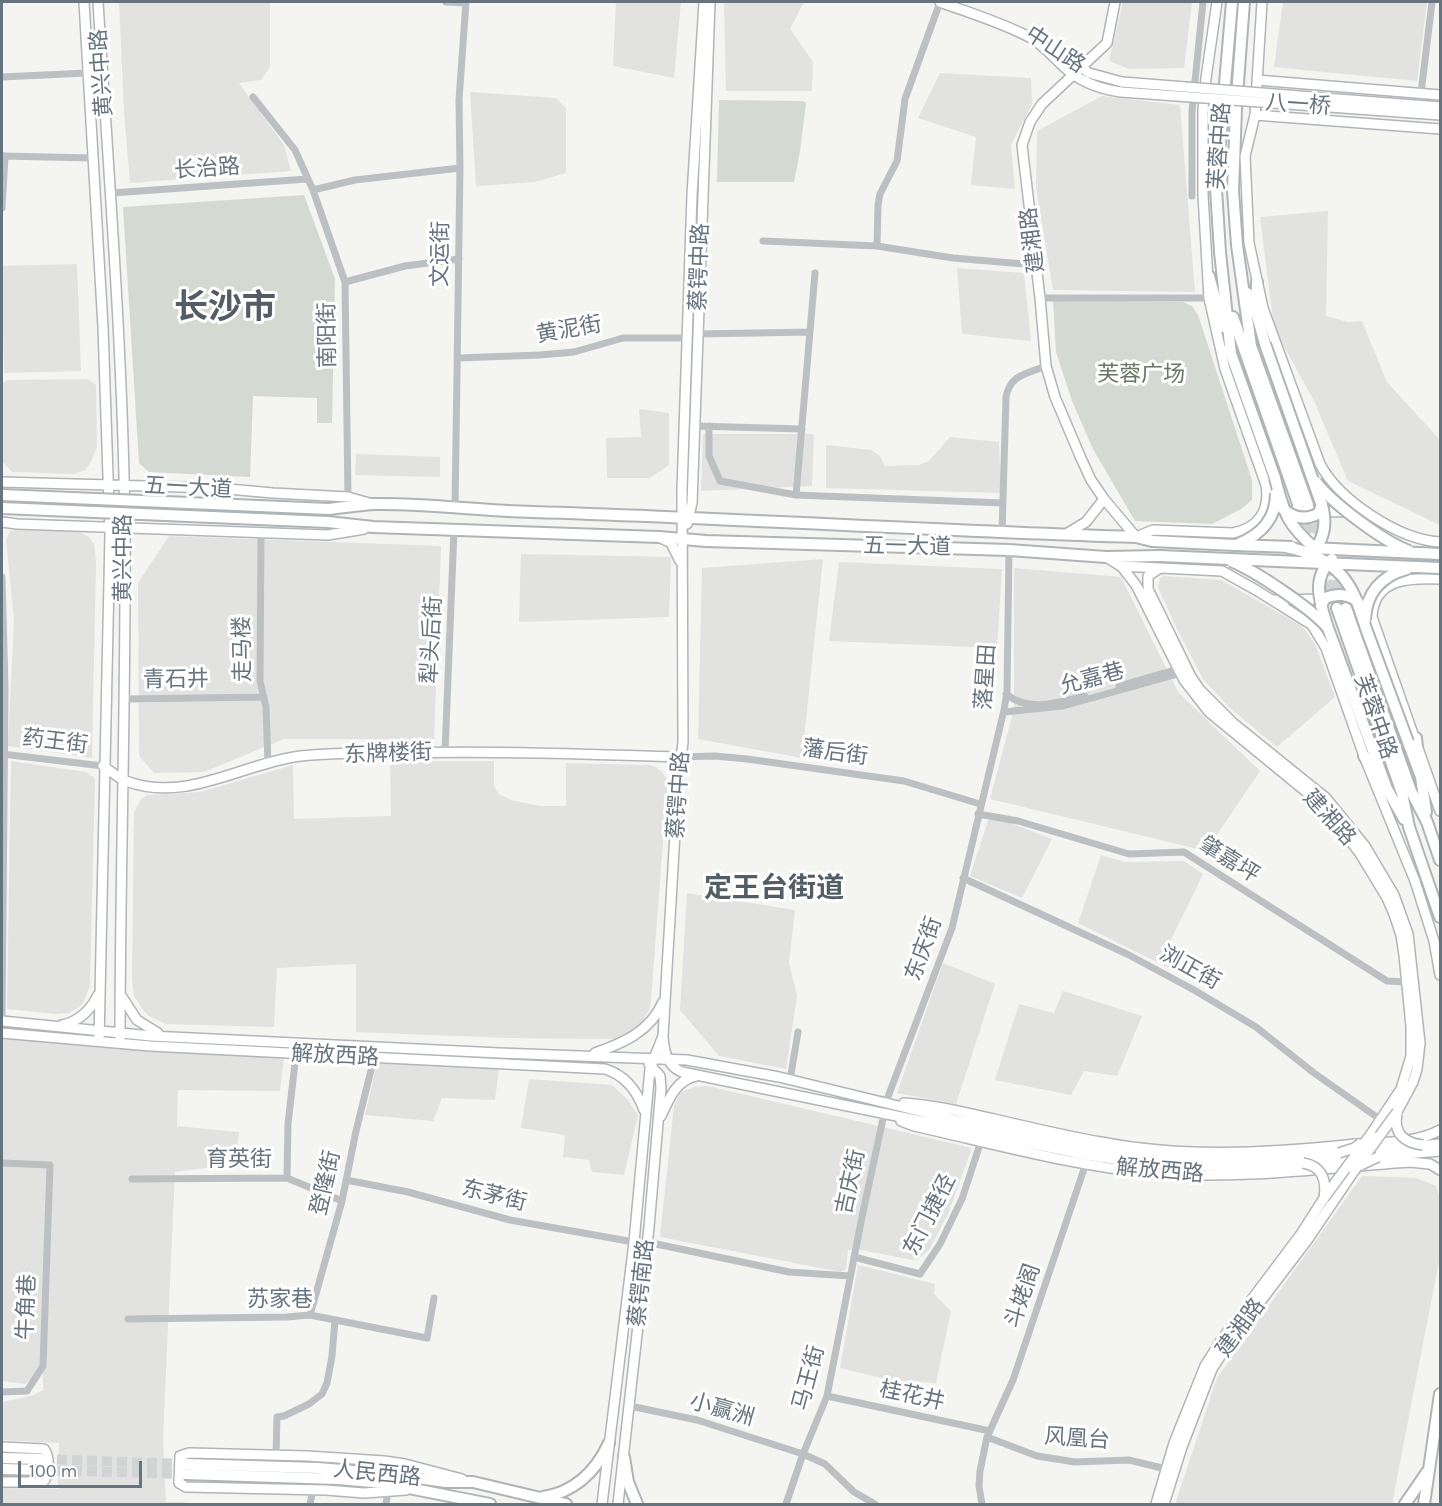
<!DOCTYPE html>
<html>
<head>
<meta charset="utf-8">
<style>
	body { margin:0 }
	#map { position:relative; width:1442px; height:1506px; overflow:hidden; background:#f4f4f1; font-family:Karla,sans-serif }
	canvas { display:block }
	.frame { position:absolute; inset:0; border:3px solid #66747f; pointer-events:none }
	.scale { position:absolute; left:18px; top:1461px; width:124px; height:27px; box-sizing:border-box; border:3px solid #66747f; border-top:0; padding-left:8px; font-size:18px; line-height:21px; white-space:nowrap; color:#66747f; -webkit-text-stroke:4px #fff; paint-order:stroke }
</style>
</head>
<body>
<div id="map">
<canvas width="1442" height="1506"></canvas>
<div class="frame"></div>
<div class="scale">100 m</div>
</div>
<script>
const c = document.querySelector('canvas').getContext('2d');
c.lineJoin = 'round';
function fillPath(path, color) {
  c.fillStyle = color;
  c.fill(path, 'evenodd');
}
function trace(path, color, width, dash) {
  c.strokeStyle = color;
  c.lineWidth = width;
  c.lineCap = dash ? 'butt' : 'round';
  c.setLineDash(dash || []);
  c.stroke(path);
}
function drawText(font, color, halo, rows, align = 'center') {
  c.font = font + ' Karla,"Noto Sans SC",sans-serif';
  c.lineWidth = 6;
  c.setLineDash([]);
  c.textBaseline = 'middle';
  c.strokeStyle = halo;
  c.fillStyle = color;
  for (const [text, x, y, turn = 0] of rows) {
    c.save();
    c.translate(x, y);
    c.rotate((+turn || 0) * Math.PI / 180);
    c.textAlign = isNaN(turn) ? turn : align;
    if (halo) c.strokeText(text, 0, 0);
    c.fillText(text, 0, 0);
    c.restore();
  }
}
const built = new Path2D(`
	M119,2H270V67L261,80L239,83L284,145L291,171L130,183L124,112Z
	M616,2H681L674,78L613,66Z
	M724,2H804L790,29L813,62L812,91H726Z
	M1123,2H1192L1184,68L1129,69L1109,61Z
	M1283,2H1427L1417,81L1274,67Z
	M940,73L1031,78L1032,104L1011,145L1015,189L971,185L976,137L918,118Z
	M470,92L556,98L566,108V173L535,182L476,186Z
	M1102,96L1180,105L1195,292L1053,290L1036,187L1037,131Z
	M1328,211L1326,316L1348,322L1362,321L1387,382L1440,440V525L1348,481L1314,401L1274,328L1260,217Z
	M77,264L81,371L4,373L2,266Z
	M957,268L1024,273L1031,341L962,334Z
	M88,379L96,385L97,447L90,464L85,470L74,474L12,472L2,461V383L8,380Z
	M639,409L669,413V465L650,478H607L606,438L641,437Z
	M703,434H814L812,486L701,491Z
	M950,437L999,442L1001,493L826,488V445L871,450L880,456L885,466L919,465L929,461Z
	M356,454L440,457V477L355,475Z
	M16,530L77,531L89,537L94,544L96,560L92,758L8,746L14,620L6,540L10,531Z
	M169,536L441,546L434,739H284L204,772L154,773L139,756L138,583Z
	M521,554L671,557L669,617L519,622Z
	M823,559L802,758L698,739L702,568Z
	M839,562L1002,569L997,648L829,641Z
	M1014,568L1121,577L1178,692L1260,771L1206,851L990,799L1014,709Z
	M1164,576L1221,580L1302,626L1315,644L1335,697L1277,747L1230,708L1203,679L1174,623L1158,587L1160,578Z
	M11,761L86,772L94,777L95,781L90,985L83,1004L69,1013L57,1014L7,1009Z
	M390,761H494V786L499,794L511,800L540,806H566V763L650,765L656,767L662,772L666,778L667,789L651,1000L649,1010L639,1027L624,1036L615,1039L509,1038L356,1032V964L277,968L274,1027L166,1024L149,1016L143,1010L134,996L132,979L134,812L141,799L148,795L200,792L293,765L294,819L391,816Z
	M990,815L1052,839L1022,898L970,876Z
	M1101,855L1125,862L1184,861L1203,874L1166,950L1183,957L1175,971L1078,923Z
	M687,893L795,910L789,963L797,996L786,1069L719,1056L680,1010Z
	M943,963L995,984L956,1104L897,1093Z
	M1063,991L1142,1016L1117,1076L1084,1071L1071,1095L995,1080L1019,1004L1054,1013Z
	M2,1036L279,1056L284,1058L280,1091L178,1090L177,1126L239,1132L235,1164L175,1172L163,1437L166,1502H185V1504H2V1488L58,1489L59,1443L2,1440V1402L31,1396L43,1390V1367L25,1384L2,1381Z
	M377,1063L499,1068L495,1100L442,1098L433,1121L365,1115Z
	M529,1079L612,1085L627,1099L638,1115L624,1175L592,1172L589,1160L563,1157L565,1135L521,1128Z
	M708,1086L972,1148L948,1214L929,1250L917,1260H912L861,1250H848L846,1269L841,1272L660,1237L674,1105L681,1092L694,1087Z
	M1362,1176L1416,1178L1436,1186L1440,1199V1256L1392,1504H1175L1217,1378Z
	M858,1265L935,1284L934,1294L951,1311L936,1383L889,1380L840,1368Z`);
const green = new Path2D(`
	M719,100L803,101L806,103L800,151L794,182H717Z
	M304,195L335,279L332,423H317V398L253,396L250,477L149,472L139,463L123,207Z
	M1053,301L1183,302L1192,306L1198,315L1252,480V500L1241,509L1212,524L1135,521L1093,449L1072,401L1056,352Z`);
const primaryTunnel = new Path2D(`
	M1310,509L1346,608
	M1301,510L1315,549
	M1322,567L1337,608
	M42,1459L185,1464
	M42,1470L185,1474`);
const street = new Path2D(`
	M446,2L466,3
	M2,77L87,73
	M1421,93L1432,2
	M253,97L295,150L313,190L345,282L348,497
	M2,156L93,158
	M313,190L355,180L460,168
	M110,196L112,193L307,179
	M1192,196V111L1203,2
	M2,208L5,156
	M763,241L877,246L953,258L1036,265
	M877,246L878,205L880,194L897,161L905,99L940,2
	M345,282L405,266L459,259
	M1040,298H1209
	M698,334L810,332
	M458,358L540,355L574,352L623,338H687
	M695,426L802,429
	M709,426V456L720,481L796,495L1003,503
	M796,495L815,273
	M455,508L460,168L459,100L466,2
	M261,533L260,681L266,707L268,764
	M1002,533L1006,397C1010,375 1026,374 1046,366
	M2,577L5,688L2,1021
	M1119,686L1178,669
	M1006,694C1029,713 1059,702 1085,696
	M125,699L264,697
	M1004,712L1063,706L1185,672
	M445,752L454,530
	M2,754L103,766
	M681,757L715,756L747,759L904,781L980,804
	M978,814L1018,821L1129,854L1184,852L1387,981L1407,982
	M963,878L1127,954L1194,990L1256,1027L1314,1073L1381,1120
	M790,1080L798,1032
	M886,1102L952,928L1004,710L1007,692L1009,550
	M2,1163L50,1165L43,1366L27,1391L2,1392
	M287,1178L288,1124L296,1054
	M132,1179L287,1178L342,1201
	M346,1180L408,1192L510,1220L634,1242
	M647,1242L789,1272L850,1276
	M854,1257L920,1274L940,1244L962,1199L981,1141
	M310,1315L342,1201L356,1131L374,1058
	M128,1319L287,1317L310,1315L427,1338L434,1298
	M827,1396L990,1431
	M630,1406L697,1420L803,1454L825,1464L854,1492L875,1504
	M987,1437L1037,1456L1075,1462L1129,1460L1166,1469
	M276,1455L277,1417L284,1416L309,1404L322,1394L327,1383L332,1356L335,1320
	M310,1504L313,1490
	M386,1504L388,1491
	M786,1504L803,1454L827,1396L863,1212L884,1114
	M982,1504L979,1486L980,1471L987,1437L1013,1380L1086,1163`);
const secondary = new Path2D(`
	M84,2L103,327L110,535L99,1041
	M98,2C109,177 123,354 125,530C126,701 120,872 120,1043
	M940,2C970,13 1003,23 1031,38C1044,46 1051,55 1062,65C1078,81 1099,89 1121,92
	M1262,2L1255,115L1245,156L1249,243L1263,308L1320,464C1339,500 1399,540 1440,542
	M1044,39L1089,73L1122,82
	M1257,80L1440,95
	M1255,115L1440,129
	M2,482L217,488L273,493L348,497L369,503
	M1104,499L1091,480L1080,456L1055,397L1046,366L1040,298L1022,145L1030,122L1042,104L1107,43L1115,2
	M1287,511L1351,512
	M2,522L17,524L328,535L364,529
	M687,524L692,503L710,2
	M1066,534L1086,522L1104,499L1136,537L1153,530L1233,533C1259,528 1270,510 1266,485L1225,369L1209,298L1203,195V110L1206,78L1217,2
	M661,538L671,543L680,561
	M1106,557L1122,567L1136,585L1184,680L1209,712L1320,803L1359,852L1387,898L1394,914L1401,935L1404,955L1411,1026V1056L1401,1089L1371,1134
	M1120,566L1222,571L1256,590L1312,625L1326,648L1364,756L1415,881L1434,941L1440,975
	M1160,568L1148,576V589L1191,677L1200,690L1233,723L1326,798L1365,846L1394,895L1408,934L1420,1043L1417,1069L1413,1082L1397,1112
	M1440,579C1411,578 1374,577 1372,617L1440,811
	M1274,600L1326,599
	M103,766C111,771 118,778 126,781C184,803 238,766 294,757C328,752 365,754 399,753C493,751 587,754 681,757
	M122,997L137,1020L158,1033
	M2,1021L151,1036L499,1053L687,1060L779,1077L956,1120L1127,1155L1216,1160L1282,1158L1346,1152
	M62,1025C78,1022 91,1010 98,995
	M2,1033L150,1046L605,1069C625,1075 637,1091 644,1110
	M663,1037C664,1051 667,1066 682,1072L1087,1155C1181,1171 1263,1167 1357,1158
	M595,1053C623,1043 650,1032 663,1002
	M904,1103C934,1105 964,1112 994,1119C1029,1127 1065,1136 1101,1142C1182,1158 1265,1153 1346,1145C1375,1142 1416,1144 1440,1130
	M661,1116C669,1099 676,1080 696,1076
	M901,1121L914,1126C991,1143 1073,1166 1151,1173C1238,1180 1324,1168 1410,1162L1430,1164L1440,1170
	M1363,1151L1440,1144
	M1371,1157L1440,1151
	M2,1447L44,1449C50,1457 50,1475 43,1482H2
	M406,1490L364,1493L326,1490L186,1487L179,1483L180,1456L189,1453L307,1456L384,1461L405,1464L462,1479
	M602,1504L634,1242L650,1069L663,1036L678,783L683,742L682,490L692,195L704,2
	M618,1504L649,1227L661,1088L660,1076L649,1064
	M1156,1504L1174,1443L1205,1366L1222,1339L1301,1234L1324,1198
	M1164,1504L1182,1447L1212,1369L1228,1344L1308,1239L1354,1171`);
const primary = new Path2D(`
	M1244,2L1236,109L1233,191L1237,245L1251,346L1308,505
	M1209,276L1223,327
	M1247,293L1256,312L1265,344
	M1256,309L1257,282
	M1233,317L1298,504
	M1229,348L1275,478
	M1231,354L1220,252L1216,189L1232,2
	M329,509C344,507 359,505 374,504C427,503 480,511 533,512C734,518 935,531 1136,537L1152,541L1235,545
	M328,522L373,527L659,537L706,541L1009,550L1106,557L1160,556
	M1337,608L1402,793L1409,827L1440,917
	M1346,608L1411,791L1427,822L1440,860
	M1328,628L1387,789L1404,819
	M1416,738L1418,756
	M1408,742L1421,777L1426,812
	M1364,756L1378,775
	M624,1457L628,1482L637,1504
	M2,1458L42,1459
	M185,1464L318,1468L389,1474L446,1482H473L566,1504
	M2,1469L42,1470
	M185,1474L338,1479L383,1483L490,1504
	M543,1497C575,1492 596,1471 609,1443
	M1405,1504L1427,1472
	M1424,1504L1440,1394`);
const secondaryBridge = new Path2D(`
	M1122,82L1440,107
	M1121,92L1440,115
	M1397,1114C1393,1134 1405,1143 1423,1145
	M1339,1153L1354,1148L1360,1144
	M1303,1163C1322,1166 1327,1180 1324,1198
	M1361,1165L1378,1157
	M1354,1171L1397,1112
	M1324,1198L1371,1134`);
const primaryBridge = new Path2D(`
	M1265,344L1323,509C1327,528 1323,544 1307,557
	M1275,478C1284,514 1288,526 1317,550
	M1316,482C1333,504 1383,541 1409,551
	M2,495L329,509
	M2,508L328,522
	M1283,509C1294,518 1306,521 1319,513L1322,504
	M1238,544C1262,534 1276,519 1276,493
	M1235,545L1292,547
	M1286,547C1307,551 1327,559 1342,576C1357,593 1360,613 1368,634C1381,670 1395,706 1408,742
	M1311,548L1440,554
	M1160,556L1440,568
	M1231,561C1256,571 1312,609 1328,628
	M1321,606L1325,598C1336,593 1349,594 1358,602
	M1365,620C1366,593 1381,576 1407,569
	M1327,625C1320,603 1311,578 1332,559`);
const streetNames = [
	["中山路",1055,50,33],
	["黄兴中路",102,73,-94],
	["八一桥",1298,105,4],
	["芙蓉中路",1220,146,-86],
	["长治路",207,169,-4],
	["建湘路",1033,240,-97],
	["文运街",441,254,-89],
	["蔡锷中路",700,267,-88],
	["黄泥街",569,330,-10],
	["南阳街",328,335,-91],
	["五一大道",188,488,3],
	["五一大道",907,547,1],
	["黄兴中路",124,558,-90],
	["犁头后街",432,640,-87],
	["走马楼",243,649,-91],
	["落星田",986,677,-86],
	["允嘉巷",1092,679,-15],
	["青石井",176,680,-1],
	["芙蓉中路",1375,717,71],
	["药王街",55,742,7],
	["藩后街",835,753,8],
	["东牌楼街",388,754,-2],
	["蔡锷中路",679,795,-86],
	["建湘路",1329,818,48],
	["肇嘉坪",1229,860,32],
	["东庆街",924,949,-70],
	["浏正街",1190,968,29],
	["解放西路",335,1056,3],
	["育英街",239,1160],
	["解放西路",1160,1171,5],
	["吉庆街",851,1182,-78],
	["登隆街",326,1183,-77],
	["东茅街",494,1196,14],
	["东门捷径",930,1215,-63],
	["蔡锷南路",642,1283,-84],
	["斗姥阁",1023,1296,-71],
	["苏家巷",280,1300],
	["牛角巷",27,1307,-88],
	["建湘路",1241,1328,-54],
	["马王街",809,1378,-75],
	["桂花井",912,1396,12],
	["小赢洲",722,1410,16],
	["风凰台",1077,1439,4],
	["人民西路",377,1474,6]
];
const parkNames = [
	["芙蓉广场",1141,375]
];
const districtNames = [
	["定王台街道",774,889]
];
const townNames = [
	["长沙市",225,308]
];
fillPath(built, '#e2e3e1');
fillPath(green, '#d4d9d1');
trace(primaryTunnel, '#d0d4d4', 10, [10, 5]);
trace(secondary, '#b1b5b9', 12);
trace(primary, '#b0b4b7', 14);
trace(street, '#bcc0c3', 7);
trace(secondary, '#fff', 9);
trace(primary, '#fff', 10);
trace(secondaryBridge, '#b1b5b9', 12, []);
trace(primaryBridge, '#b0b4b7', 14, []);
trace(secondaryBridge, '#fff', 9);
trace(primaryBridge, '#fff', 10);
drawText('22px', '#66747f', '#fff', streetNames);
drawText('22px', '#687764', '#fff', parkNames);
drawText('bold 28px', '#535d65', '#fff', districtNames);
drawText('bold 34px', '#535d65', '#fff', townNames);
</script>
</body>
</html>
